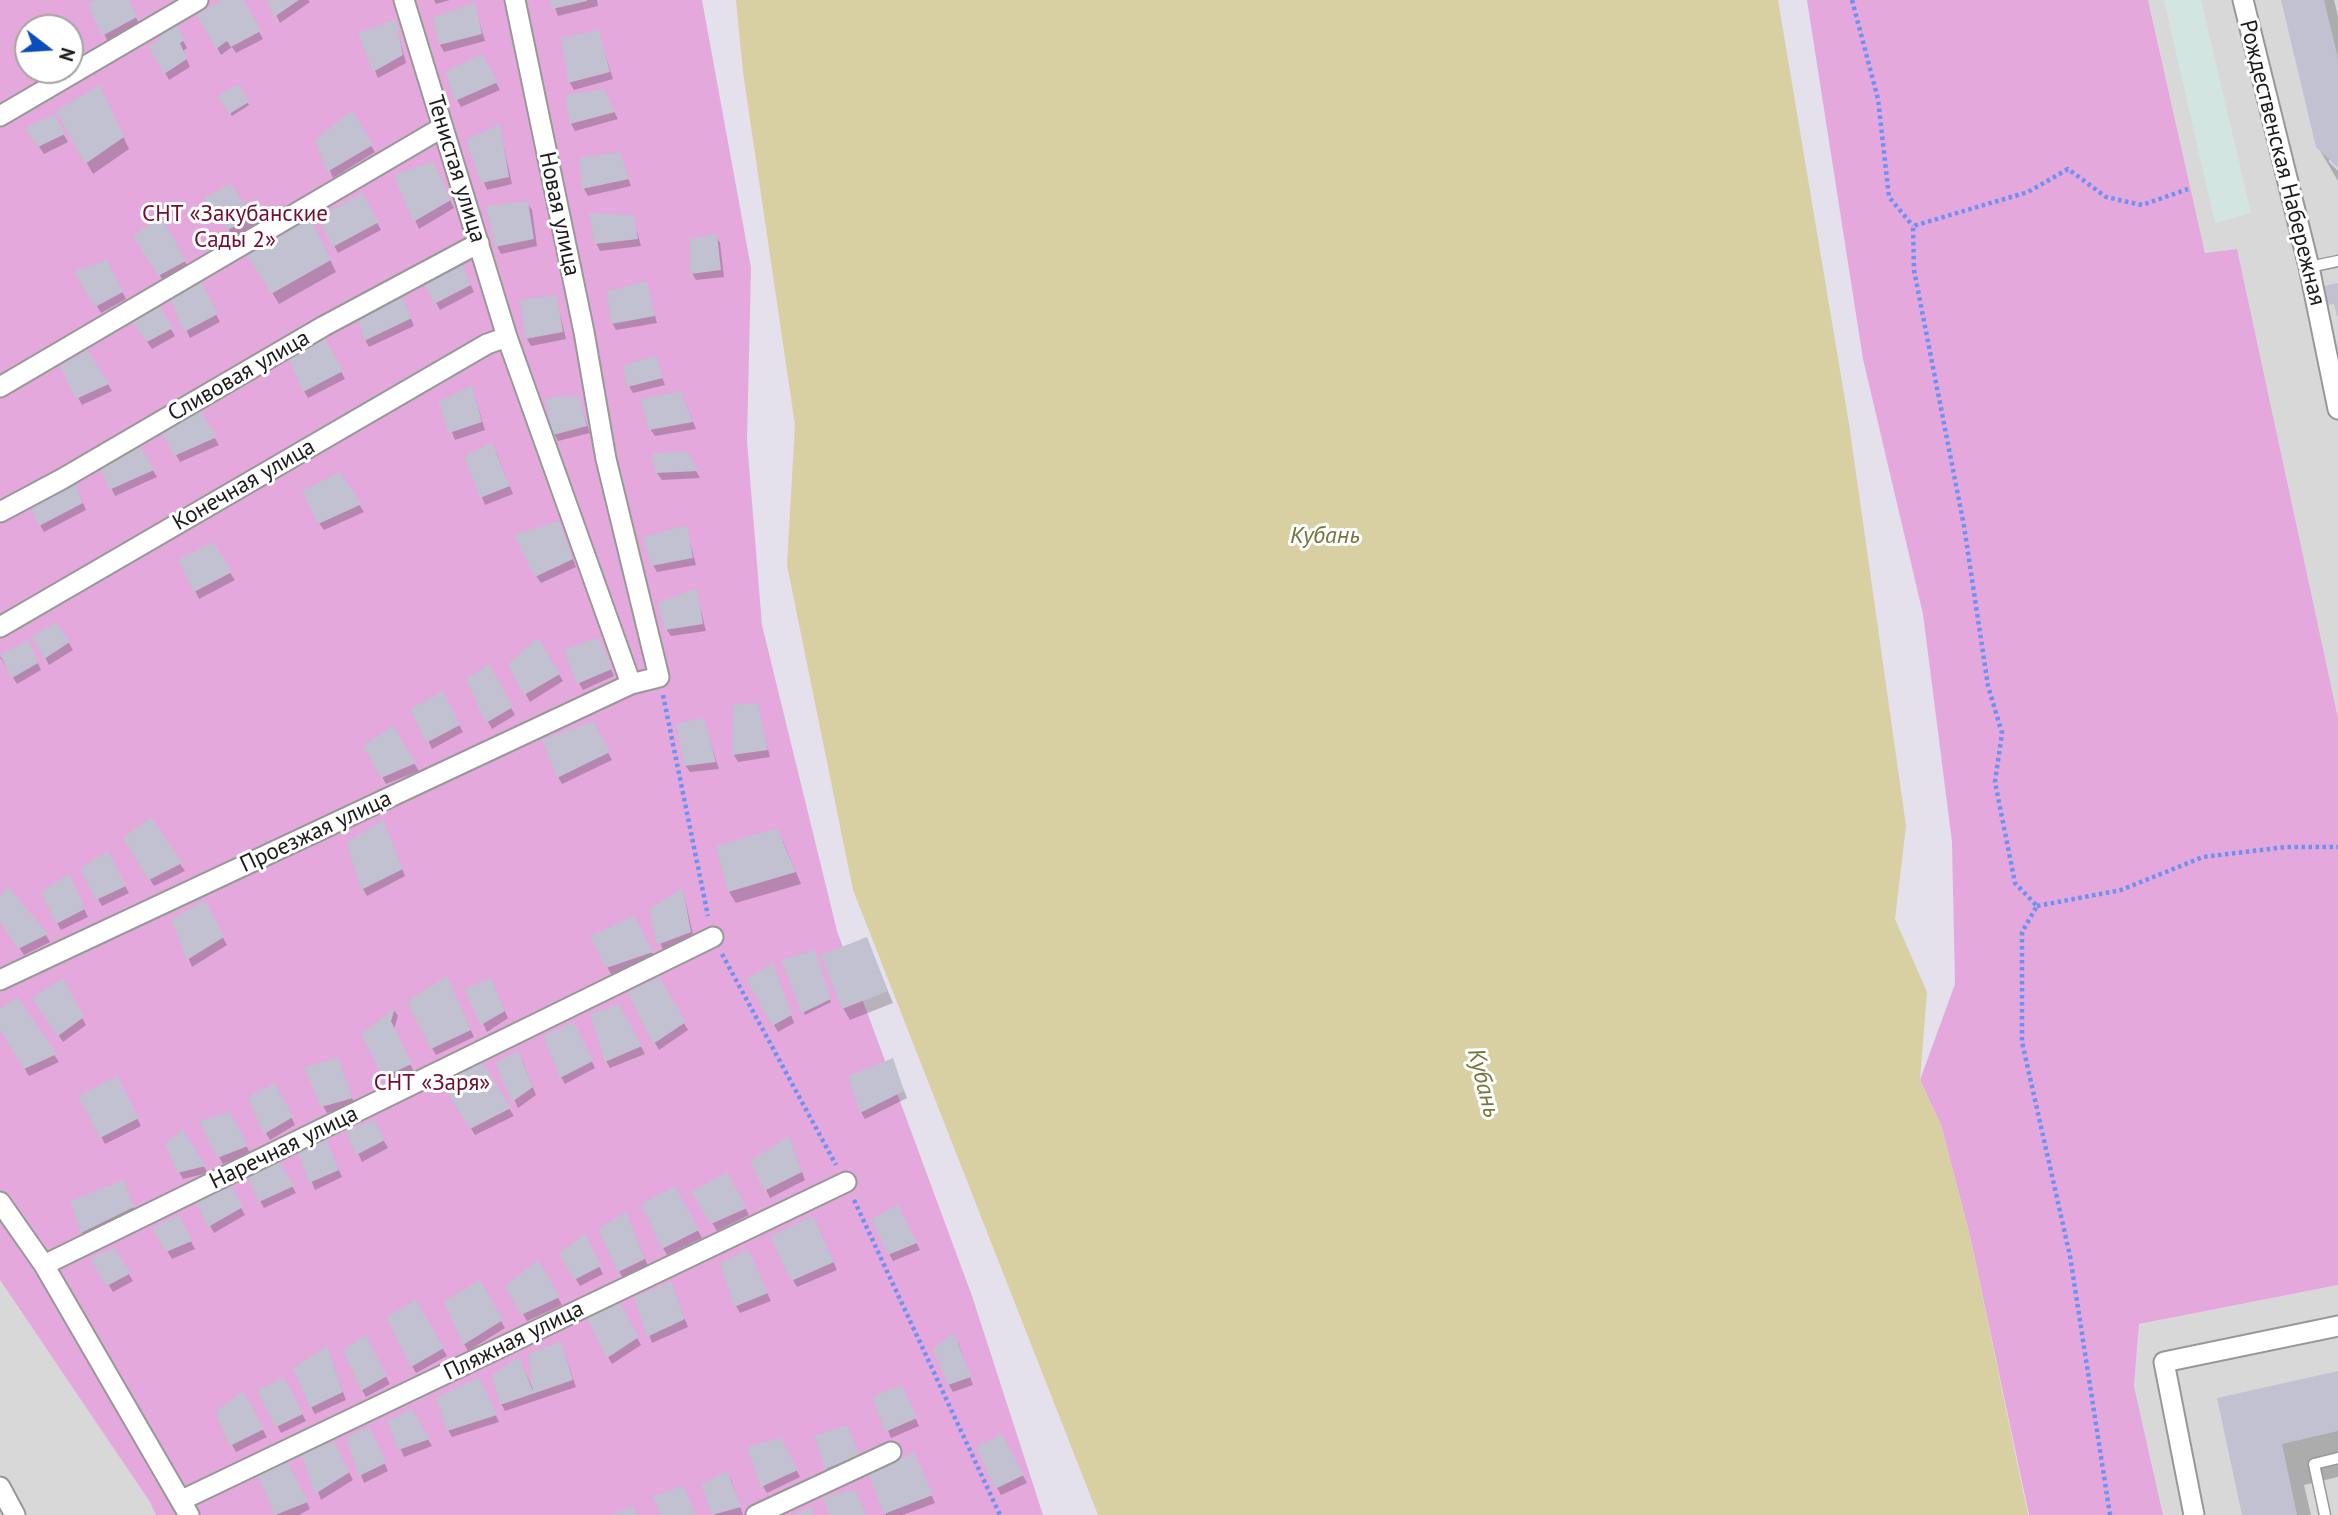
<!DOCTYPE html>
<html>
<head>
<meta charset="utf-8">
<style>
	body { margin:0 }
	#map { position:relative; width:2338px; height:1515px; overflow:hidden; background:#e4e0ec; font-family:"PT Sans",sans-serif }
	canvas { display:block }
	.north { position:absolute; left:14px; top:14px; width:70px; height:70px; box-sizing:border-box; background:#fff; border:2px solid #a4a4a4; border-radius:50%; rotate:107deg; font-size:19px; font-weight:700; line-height:28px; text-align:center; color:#1b1b1b }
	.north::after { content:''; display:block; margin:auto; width:24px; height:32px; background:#0a4ebb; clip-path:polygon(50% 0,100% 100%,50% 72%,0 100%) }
</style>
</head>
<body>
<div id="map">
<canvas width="2338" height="1515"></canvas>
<div class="north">N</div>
</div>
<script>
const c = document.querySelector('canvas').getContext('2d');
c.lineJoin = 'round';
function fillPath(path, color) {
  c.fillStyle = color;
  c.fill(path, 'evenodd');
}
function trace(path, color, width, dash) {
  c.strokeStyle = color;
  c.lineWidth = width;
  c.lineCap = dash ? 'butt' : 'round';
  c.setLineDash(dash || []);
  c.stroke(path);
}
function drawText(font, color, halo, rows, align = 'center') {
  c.font = font + ' "PT Sans",sans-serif';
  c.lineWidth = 6;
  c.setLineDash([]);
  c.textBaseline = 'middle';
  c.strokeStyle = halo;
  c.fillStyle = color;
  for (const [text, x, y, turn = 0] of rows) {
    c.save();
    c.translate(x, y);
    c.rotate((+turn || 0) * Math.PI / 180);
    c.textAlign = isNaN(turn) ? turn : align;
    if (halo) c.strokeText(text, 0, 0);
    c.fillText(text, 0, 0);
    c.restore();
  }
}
const residential = new Path2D(`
	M2148,0H2338V718L2237,250L2205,253Z
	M0,1280L151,1502L156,1515H0Z
	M2338,1285V1515H2163L2134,1386L2139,1324Z`);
const industrial = new Path2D(`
	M2164,0H2201L2251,213L2215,223Z`);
const grass = new Path2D(`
	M0,0H702L751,268L747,441L762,625L837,931L972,1296L1043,1515H156L150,1502L0,1280ZM28,28H70V70H28Z
	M1807,0H2148L2205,253L2237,249L2338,718V1285L2139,1324L2134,1386L2163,1515H2029L1970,1236L1941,1125L1920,1080L1955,984L1952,842L1923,614L1863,359Z`);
const water = new Path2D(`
	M736,0H1778L1849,424L1906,826L1895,919L1927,992L1920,1080L1941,1125L1970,1236L2028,1515H1098L853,890L787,565L795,425L743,72Z`);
const shadow = new Path2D(`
	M101,0H128L139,24L108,42L90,4Z
	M226,0H242L263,39L236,53L232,47L221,55L200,16Z
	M269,0H308L310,2L280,23Z
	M434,0H450L436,4Z
	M552,0H597L598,6L558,16Z
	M2283,0H2334L2338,17V166L2329,157V162L2338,171V181L2318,147Z
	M474,4L485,41L444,52L440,45Z
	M395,21L406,63L378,78L360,34Z
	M174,23L187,48L183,51L190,67L169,80L151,48L163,39Z
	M598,32L613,79L574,90L570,83L563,39Z
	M482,56L500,90L461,107L457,100Z
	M238,86L249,105L232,116L220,97Z
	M105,98L129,149L93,174L58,112Z
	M607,98L618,119L575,131L571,124Z
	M351,113L375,152L333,178L317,140Z
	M53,116L68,142L44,154L32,136Z
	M499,126L512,184L487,190L468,141Z
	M619,154L631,186L588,196L584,189L581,160Z
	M436,171L454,208L419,229L396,176Z
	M230,186L255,224L234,237L210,205Z
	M362,195L381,230L338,253L320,219Z
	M527,203L532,210L537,246L501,254L497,246Z
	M633,217L641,246L600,251L596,243Z
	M161,218L189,269L164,282L136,236Z
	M314,226L336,272L279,304L247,252Z
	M716,236L720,243L724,277L696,280L692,273Z
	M107,262L126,299L101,313L77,272Z
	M464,271L474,292L440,310L426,284Z
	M198,280L220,322L190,338L171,297Z
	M646,283L657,323L616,330L612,323Z
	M556,297L566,339L531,346L527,339L522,301Z
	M405,303L414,326L369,347L365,340Z
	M157,306L175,336L152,349L137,327Z
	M325,341L345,379L308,398L304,391Z
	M655,358L665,385L633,393L629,386Z
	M62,367L108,384L112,391L82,405Z
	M472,387L485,430L455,440L441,403Z
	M681,392L696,429L655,436L650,429Z
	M578,397L590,433L558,441L554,434Z
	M199,412L219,445L180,462L164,433Z
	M139,447L157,477L115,496L102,468Z
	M496,452L513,494L485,505L466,457Z
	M686,452L700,478L662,480L657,473Z
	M339,474L364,512L324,530L319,523Z
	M79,493L86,510L44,532L40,525Z
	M686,527L696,565L657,572L653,565Z
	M562,530L576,567L541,583L536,576Z
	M212,545L235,580L199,599L180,561Z
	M696,591L706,631L671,636L666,629Z
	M34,637L69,643L73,650L49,665Z
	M538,641L563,681L530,702L510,665Z
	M28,642L41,670L17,684L0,657Z
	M601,646L614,676L583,690L579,683Z
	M488,667L515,715L492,729L488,722Z
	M442,694L463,732L432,749L413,709Z
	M757,705L770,757L738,762L734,755Z
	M703,720L719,769L690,772L685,765Z
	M592,723L612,760L562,784L558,777Z
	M392,728L419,771L386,784L365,746Z
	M150,820L185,871L154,886L125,839Z
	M386,829L405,876L367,896L363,889Z
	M783,841L801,884L736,903L729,892Z
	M107,853L129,893L102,906L98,899Z
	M72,883L88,917L61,930L57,923Z
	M8,889L46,935L50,942L24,955L0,919V899Z
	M683,890L694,939L663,951L651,910Z
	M204,902L227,945L192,967L173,920Z
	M633,918L656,960L611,974L607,967Z
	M866,939L893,1003L850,1020L843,1008Z
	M816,955L831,1002L805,1015L783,962Z
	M776,972L794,1023L778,1032L748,980Z
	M658,979L688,1030L659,1050L655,1043Z
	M62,980L86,1025L63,1042L38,1005Z
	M450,985L474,1037L436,1055L432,1048Z
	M494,987L508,1018L487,1032L467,990Z
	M17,1000L59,1062L29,1076L0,1027V1011Z
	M619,1006L645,1054L610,1068L606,1061Z
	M394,1010L398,1016L394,1029L414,1072L389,1083L363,1035Z
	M577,1031L595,1068L565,1084L561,1077Z
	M522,1060L536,1095L518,1108L498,1063Z
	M892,1060L907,1098L865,1119L861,1112Z
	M482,1065L514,1116L475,1135L444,1083Z
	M341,1066L355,1106L327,1113L323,1106Z
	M116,1078L141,1126L105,1144L80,1097Z
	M279,1092L295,1125L270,1140L266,1133Z
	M230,1114L250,1153L223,1164L201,1123Z
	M373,1122L388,1148L362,1162L348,1132Z
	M182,1131L208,1173L183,1179L179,1172Z
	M792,1145L805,1180L770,1198L752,1161Z
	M329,1148L342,1177L315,1190L300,1153Z
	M278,1162L296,1193L264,1208L260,1201Z
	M727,1175L749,1215L717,1231L694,1193Z
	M123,1182L136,1214L86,1239L82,1232Z
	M229,1186L245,1215L214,1233L198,1202Z
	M675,1189L702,1238L667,1255L663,1248Z
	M902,1214L920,1250L893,1261L889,1254Z
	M178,1217L195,1249L172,1259L154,1229Z
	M629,1221L648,1266L623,1278L619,1271Z
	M817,1225L837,1270L797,1287L793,1280Z
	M588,1244L603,1274L580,1286L561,1254Z
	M114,1250L133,1281L113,1292L93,1259Z
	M751,1258L771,1301L740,1313L736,1306Z
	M538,1262L562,1305L527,1321L507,1286Z
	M479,1283L505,1328L468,1351L464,1344Z
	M674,1291L688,1327L652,1343L636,1298Z
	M416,1303L447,1356L416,1373L412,1366Z
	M619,1305L641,1345L612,1364L608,1357Z
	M365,1338L390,1384L366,1397L362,1390Z
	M958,1342L973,1385L953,1392L949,1385Z
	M561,1343L576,1387L505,1411L501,1404L519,1359L535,1393L530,1355Z
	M327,1348L346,1400L315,1414L311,1407Z
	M2338,1375V1477L2304,1485L2311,1515H2244L2261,1440Z
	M283,1379L306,1421L281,1433L260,1392Z
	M483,1387L499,1422L452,1437L448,1430Z
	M242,1394L267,1437L236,1452L232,1445Z
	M905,1394L919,1426L891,1438L875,1398Z
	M412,1411L432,1446L404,1457L389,1422Z
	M850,1434L862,1463L830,1476L816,1437Z
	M372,1435L388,1471L364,1483L348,1439Z
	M1001,1436L1027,1483L1001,1495L997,1488Z
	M781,1440L800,1477L767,1493L763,1486Z
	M334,1444L353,1480L321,1500L303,1452Z
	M917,1461L935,1503L903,1515H886L871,1476Z
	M290,1467L310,1509L299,1515H277L260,1476Z
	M727,1473L731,1480L743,1515H714L703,1485Z`);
const building = new Path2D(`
	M96,0H129L137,17L102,36L87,3Z
	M222,0H244L261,31L231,47L227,41L216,49L197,15Z
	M267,0H299L274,17Z
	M550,0H587V1L552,9Z
	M2281,0H2324L2338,58V168L2316,147Z
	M475,2L482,34L439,45L433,18Z
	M396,19L403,55L373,72L358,33Z
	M175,21L185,40L180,43L187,59L164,74L149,47L161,38L158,30Z
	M599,30L610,72L568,83L561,38Z
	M482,54L498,82L455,101L445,72Z
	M238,84L249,102L229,114L218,96Z
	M100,85L124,137L85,164L56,111Z
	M604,89L615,112L570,124L565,95Z
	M352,110L373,145L327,172L315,140Z
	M54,114L65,134L38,147L25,128Z
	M500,124L509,177L481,183L466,140Z
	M620,152L629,179L582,189L579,158Z
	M433,161L451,200L413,222L394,175Z
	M231,184L252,216L228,230L204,197Z
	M362,193L379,222L333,247L318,218Z
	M528,201L534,239L495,247L486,206Z
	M308,213L331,260L271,294L245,251Z
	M589,213L634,215L638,239L595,244Z
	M161,216L186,261L158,276L133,236Z
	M717,234L721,270L690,274V239Z
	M107,260L123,292L95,307L74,271Z
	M461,262L471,285L434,304L424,283Z
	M199,278L218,314L184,332L169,296Z
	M647,281L655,316L611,324L607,291Z
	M2338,283V316H2337L2334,304L2322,306L2319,287Z
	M401,294L412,318L364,341L357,316Z
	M557,295L563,332L525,339L520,300Z
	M158,303L173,328L147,342L130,319Z
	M325,339L343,371L303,392L289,359Z
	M87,350L109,384L76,399L60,366Z
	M656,356L663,378L627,387L623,365Z
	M472,385L482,422L449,433L438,402Z
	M681,391L693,422L649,430L640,399Z
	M579,396L587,426L553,435L545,398Z
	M200,410L217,437L174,456L162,432Z
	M492,443L510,486L480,498L464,456Z
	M140,445L154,470L109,490L100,467Z
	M687,451L698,471L656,473L651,454Z
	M340,472L362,504L318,524L302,491Z
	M75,483L83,503L39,526L31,508Z
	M559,521L573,559L535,577L514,535Z
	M687,525L693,558L651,566L643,537Z
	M213,542L232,572L194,592L178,560Z
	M697,588L703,624L665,630L658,603Z
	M56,623L70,642L44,659L32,636Z
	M598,637L612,669L577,684L564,650Z
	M538,638L560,674L524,695L508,664Z
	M29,640L38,663L12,678L0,655Z
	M489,664L513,707L486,723L466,679Z
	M443,691L460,725L426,743L410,709Z
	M758,703L768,750L732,755L733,705Z
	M704,718L716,762L684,766L676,724Z
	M593,721L610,752L557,778L542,740Z
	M393,726L416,763L381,778L363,746Z
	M151,817L182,863L149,880L123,838Z
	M383,820L403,869L361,890L347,842Z
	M777,828L796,872L728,892L716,846Z
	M108,851L126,886L96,900L80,868Z
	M69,874L85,909L56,924L41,892Z
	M8,887L48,934L18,949L0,921V896Z
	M683,888L691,932L657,945L649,909Z
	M205,900L224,937L187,960L171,919Z
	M634,916L653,952L606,968L590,936Z
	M867,937L888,991L842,1009L821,955Z
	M815,950L831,999L802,1013L781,960Z
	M773,963L792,1015L772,1026L746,979Z
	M447,976L471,1030L431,1049L407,1002Z
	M659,977L686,1022L653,1044L628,993Z
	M63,978L84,1017L58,1036L32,998Z
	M491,978L505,1011L481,1025L464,989Z
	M17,997L57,1054L24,1069L0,1030V1009Z
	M619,1004L642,1046L605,1062L590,1014Z
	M395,1008L391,1021L412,1064L383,1077L361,1034Z
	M574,1022L593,1061L560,1078L543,1036Z
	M518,1051L533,1087L512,1102L495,1063Z
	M338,1057L353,1098L321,1107L304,1068Z
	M893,1058L904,1091L860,1113L848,1076Z
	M482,1062L511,1108L470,1129L441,1082Z
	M117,1076L139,1118L100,1138L78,1096Z
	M275,1083L293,1117L264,1134L248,1097Z
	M230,1112L248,1146L217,1158L199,1121Z
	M374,1120L385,1140L356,1155L346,1131Z
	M182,1129L206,1166L177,1173L165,1144Z
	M789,1136L802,1172L764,1191L750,1161Z
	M326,1139L339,1170L309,1183L298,1152Z
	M278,1160L294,1186L259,1202L247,1176Z
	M727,1172L747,1208L711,1224L691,1192Z
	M124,1180L134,1207L81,1233L70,1201Z
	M230,1184L243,1207L208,1227L196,1202Z
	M675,1186L699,1230L662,1249L641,1204Z
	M898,1205L917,1243L888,1255L871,1219Z
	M626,1212L645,1259L618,1272L598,1229Z
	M179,1215L192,1241L166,1252L152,1228Z
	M813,1216L834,1262L791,1281L770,1236Z
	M585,1234L601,1266L574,1280L559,1253Z
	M114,1248L131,1273L107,1286L90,1258Z
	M748,1249L768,1293L734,1307L720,1263Z
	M538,1260L560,1297L521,1315L505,1286Z
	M480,1280L503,1320L463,1345L444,1301Z
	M671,1282L685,1319L647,1337L634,1297Z
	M416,1300L444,1348L411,1367L386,1317Z
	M620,1303L639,1337L607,1358L587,1318Z
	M954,1333L971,1377L948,1385L933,1349Z
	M366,1335L387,1376L361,1391L343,1350Z
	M561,1341L573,1380L500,1405L492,1375L519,1357L533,1391L528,1354Z
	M327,1346L343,1392L310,1408L293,1368Z
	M2338,1371V1431L2282,1444L2297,1515H2242L2217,1398Z
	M284,1377L303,1414L276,1427L257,1391Z
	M479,1377L497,1415L447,1431L436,1398Z
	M902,1385L917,1418L885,1432L872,1397Z
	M243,1391L264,1429L230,1446L215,1412Z
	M412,1409L430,1439L398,1450L387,1421Z
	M847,1425L860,1456L825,1469L814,1436Z
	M369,1426L386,1463L359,1476L346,1438Z
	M1002,1434L1024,1475L995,1489L976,1447Z
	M781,1438L798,1470L761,1487L747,1447Z
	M334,1442L350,1472L315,1494L300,1451Z
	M914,1452L933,1495L884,1514L869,1475Z
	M286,1458L308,1502L275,1515L257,1475Z
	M727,1471L741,1507L712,1515L701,1484Z
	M683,1486L696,1515H660L653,1496Z
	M855,1490L866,1515H829L823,1497Z
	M633,1506L637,1515H611Z
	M811,1507L814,1515H793Z`);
const path = new Path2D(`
	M1852,0L1878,99L1889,197L1913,226
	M663,695L708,916
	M2037,906L2121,890L2203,857L2286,847H2338
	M722,954L836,1165
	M854,1200L1000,1515
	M2110,1515L2070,1256L2022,1042V932L2037,906L2015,883L1995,782L2002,733L1988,686L1964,526L1914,270L1913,226L2028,192L2068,169L2106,197L2142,205L2188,189`);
const service = new Path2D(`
	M2309,267L2338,261
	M2325,1515L2314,1464L2338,1458`);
const minor = new Path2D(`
	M404,0L507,337L631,684
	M2243,0L2309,267L2338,409
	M0,116L198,0
	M0,387L443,127
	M0,512L62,479L324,326L479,243
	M0,627L487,344L507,337
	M0,980L631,684L659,677L606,459L584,332L515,0
	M0,1202L44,1265L189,1515
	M44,1265L713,937
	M0,1487L15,1515
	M182,1500L846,1182
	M756,1515L891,1452
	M2194,1515L2164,1362L2338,1326`);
const streetNames = [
	["Рождественская Набережная",2282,163,76],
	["Тенистая улица",456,169,73],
	["Новая улица",559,214,78],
	["Сливовая улица",239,376,-30],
	["Конечная улица",244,485,-30],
	["Проезжая улица",316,832,-25],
	["Наречная улица",284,1148,-26],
	["Пляжная улица",514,1341,-26]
];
const parkNames = [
	["СНТ «Закубанские",235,214],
	["Сады 2»",235,240],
	["СНТ «Заря»",432,1083]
];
const waterNames = [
	["Кубань",1325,536],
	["Кубань",1483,1083,76]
];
fillPath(residential, '#d8d8d9');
fillPath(industrial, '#d3e5e1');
fillPath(grass, '#e4a8dd');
fillPath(water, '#d8cfa2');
fillPath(shadow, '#0003');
fillPath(building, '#c2c1d2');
trace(service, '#989898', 13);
trace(minor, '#989898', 23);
trace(path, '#6c91f2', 4.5, [3.5, 3.5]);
trace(service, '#fff', 10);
trace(minor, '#fff', 19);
drawText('23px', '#1b1b1b', '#fff', streetNames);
drawText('23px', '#71102d', '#fff', parkNames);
drawText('italic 24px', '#71783b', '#fff', waterNames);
</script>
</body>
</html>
